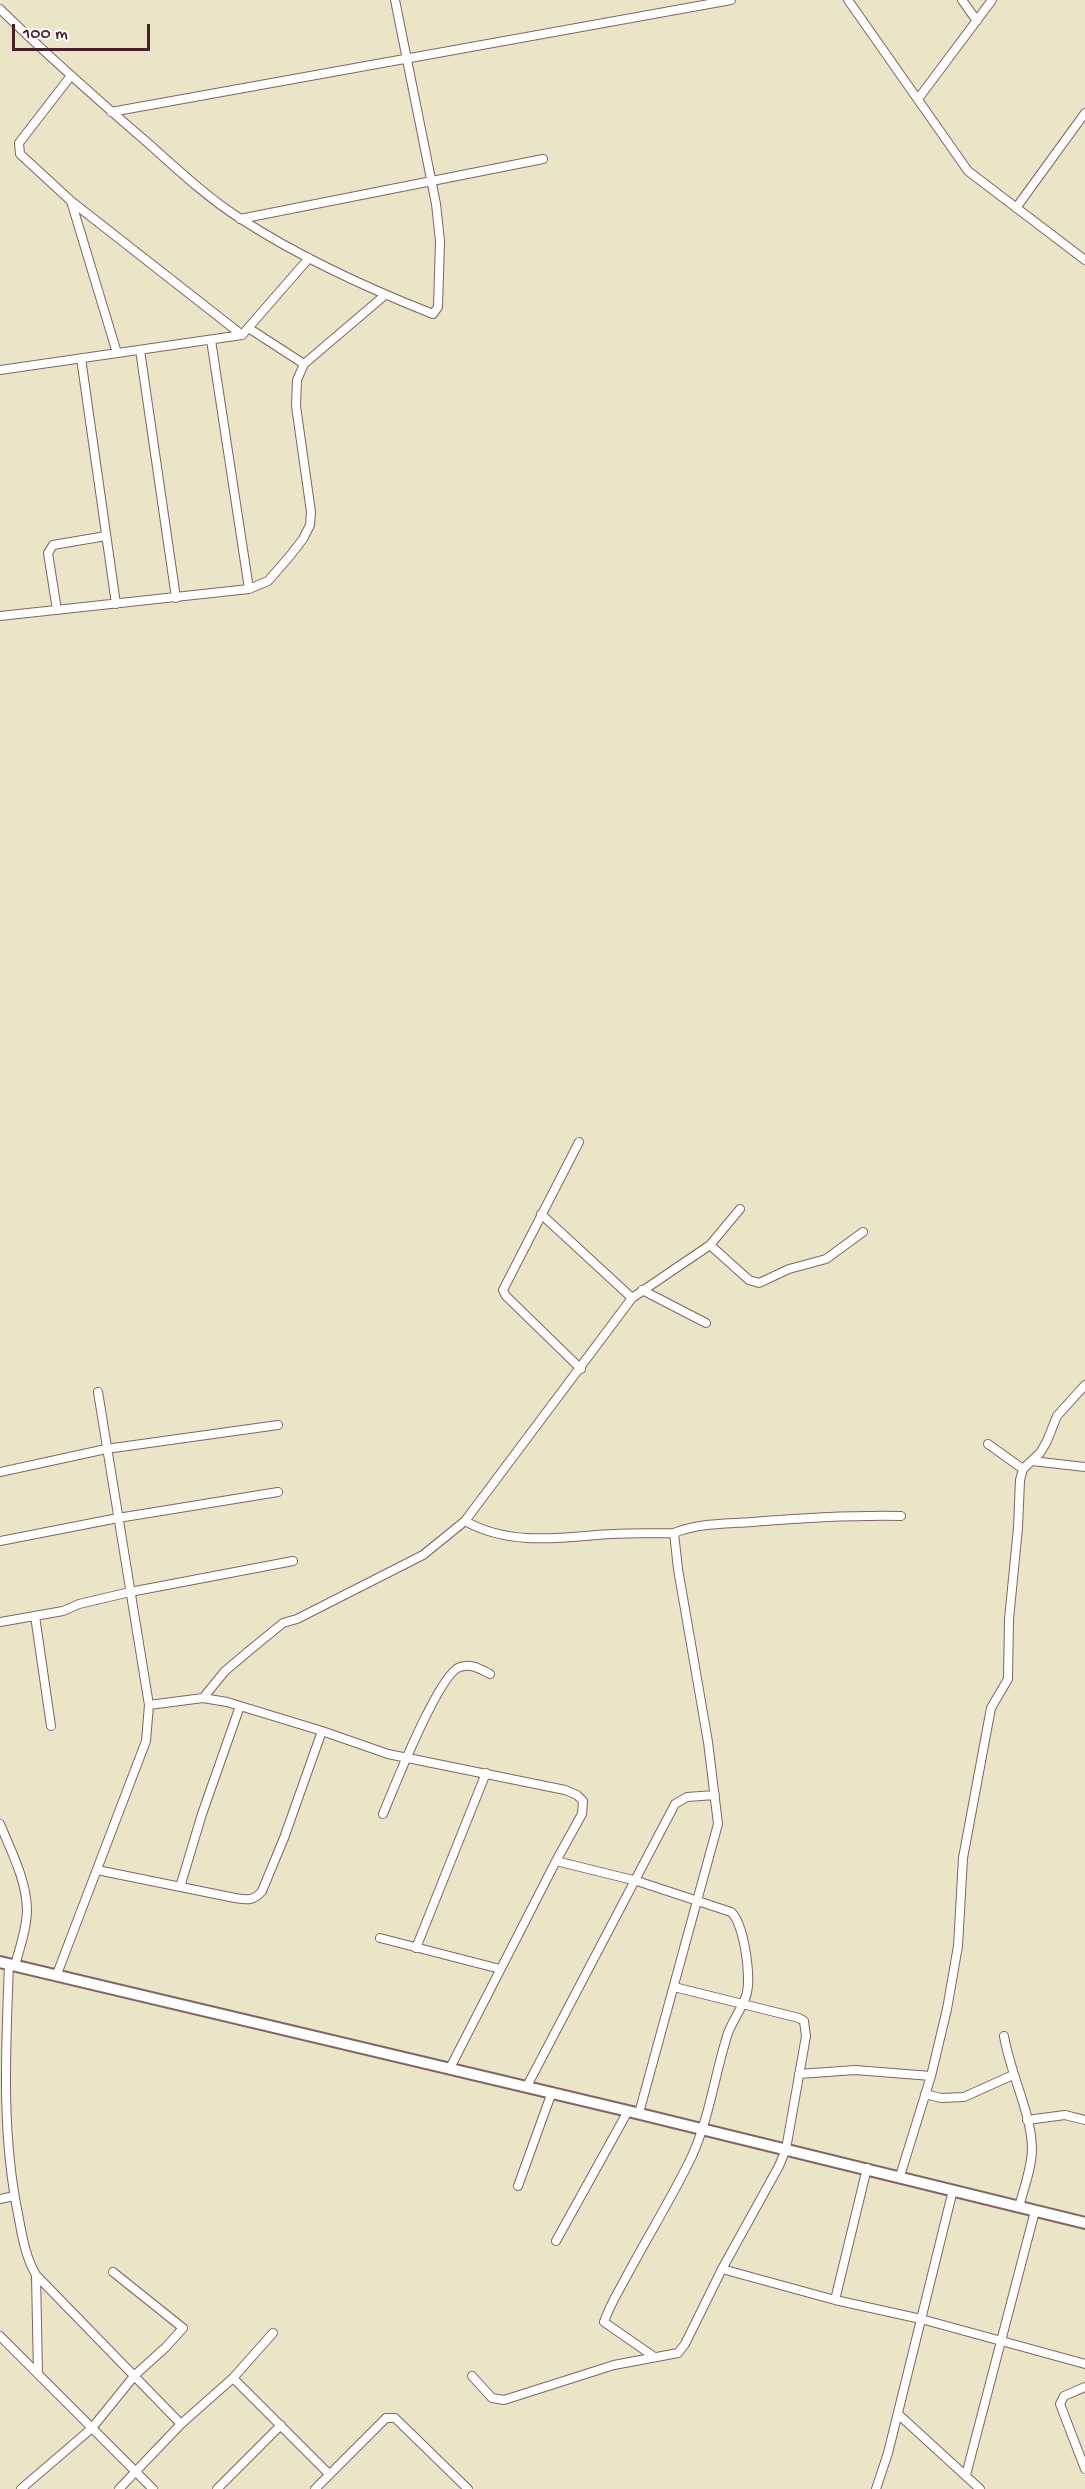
<!DOCTYPE html>
<html>
<head>
<meta charset="utf-8">
<style>
	body { margin:0 }
	#map { position:relative; width:1085px; height:2489px; overflow:hidden; background:#ebe5c7; font-family:"Gochi Hand",sans-serif }
	canvas { display:block }
	.scale { position:absolute; left:12px; top:24px; width:138px; height:27px; box-sizing:border-box; border:3px solid #4a1f2b; border-top:0; padding-left:8px; font-size:18px; line-height:21px; white-space:nowrap; color:#4a1f2b; -webkit-text-stroke:4px #fff; paint-order:stroke }
</style>
</head>
<body>
<div id="map">
<canvas width="1085" height="2489"></canvas>
<div class="scale">100 m</div>
</div>
<script>
const c = document.querySelector('canvas').getContext('2d');
c.lineJoin = 'round';
function trace(path, color, width, dash) {
  c.strokeStyle = color;
  c.lineWidth = width;
  c.lineCap = dash ? 'butt' : 'round';
  c.setLineDash(dash || []);
  c.stroke(path);
}
const street = new Path2D(`
	M848,0L968,171L1085,260
	M962,0L977,21
	M0,9C48,56 98,100 149,144C178,170 208,198 241,219C301,258 367,288 433,314L438,307L440,241L436,204L395,0
	M70,77L19,143L20,154L71,201
	M918,99L992,0
	M111,112L731,0
	M1016,208L1085,113
	M240,219L543,159
	M250,329L304,364
	M211,340L249,589
	M140,350L176,598
	M117,353L71,201L242,335
	M81,358L116,604
	M0,370L242,335L309,258
	M57,610L48,553L53,545L106,536
	M0,616L249,589L268,581L289,557L303,539L310,525L311,512L296,406L297,380L304,364L385,295
	M579,1142L503,1290L506,1296L581,1369
	M541,1214L632,1298
	M710,1245L749,1280L759,1283L789,1269L826,1259L863,1232
	M642,1290L706,1323
	M988,1444L1023,1469
	M1032,1461L1085,1467
	M0,1472L106,1449L278,1425
	M465,1521C506,1544 551,1539 596,1535C622,1533 648,1533 674,1533
	M0,1541L118,1518L278,1492
	M35,1616L51,1726
	M0,1622L63,1611L79,1604L130,1592L293,1561
	M203,1698L225,1671L250,1650L283,1623L297,1619L423,1555L465,1521L632,1298L710,1245L740,1209
	M149,1705L203,1698L227,1702L322,1731L388,1754L565,1790L577,1795L583,1801L582,1814L556,1861L450,2068
	M383,1814C393,1790 439,1673 460,1667C471,1663 480,1669 490,1674
	M0,1824C11,1851 26,1879 27,1909C27,1928 20,1947 15,1965
	M556,1861L637,1881L731,1912C744,1923 752,1979 746,1996C742,2008 733,2020 728,2033C715,2073 710,2116 692,2156C672,2198 646,2239 624,2281C617,2294 609,2307 604,2322L653,2356
	M97,1870L235,1898C247,1900 254,1901 262,1891L284,1838L322,1731
	M180,1887L202,1814L240,1706
	M380,1938L500,1969
	M416,1948L486,1773
	M9,1964C6,2047 1,2131 18,2214C22,2235 25,2256 36,2275L181,2424
	M57,1974L146,1741L149,1705L98,1392
	M1004,2036C1010,2073 1031,2112 1032,2148C1032,2167 1024,2188 1019,2207
	M799,2074L855,2070L931,2076
	M527,2086L675,1804L687,1797L715,1795
	M925,2094L941,2098L964,2097L1013,2075
	M639,2113L718,1824L708,1742L678,1569L674,1533C697,1523 727,1524 752,1522C802,1518 851,1515 901,1516
	M1027,2120L1065,2115L1085,2120
	M900,2176L931,2076L947,2009L958,1946L963,1858L991,1708L1008,1679L1009,1619L1018,1528L1020,1480L1023,1469L1040,1453L1047,1441L1057,1416L1085,1385
	M518,2186L552,2092
	M0,2199L14,2196
	M556,2241L628,2111
	M722,2269L835,2300L921,2319L1085,2364
	M36,2275L38,2374
	M835,2300L867,2168
	M0,2336L153,2489
	M472,2376L492,2398L504,2400L614,2365L678,2353L685,2344L722,2269L779,2166L786,2149L806,2036L804,2021L799,2018L674,1987
	M233,2378L329,2474
	M1085,2387L1064,2396L1060,2404L1085,2469
	M898,2414L980,2489
	M966,2475L1035,2211
	M21,2489L92,2428L135,2375L166,2347L183,2328L113,2272
	M119,2489L181,2424L233,2378L273,2333
	M217,2489L281,2425
	M315,2489L386,2418H395L468,2489
	M876,2489L888,2453L953,2190`);
const secondary = new Path2D(`
	M0,1962L628,2111L1085,2223`);
trace(street, '#826462', 10);
trace(secondary, '#826462', 14);
trace(street, '#fff', 8);
trace(secondary, '#fff', 10);
</script>
</body>
</html>
